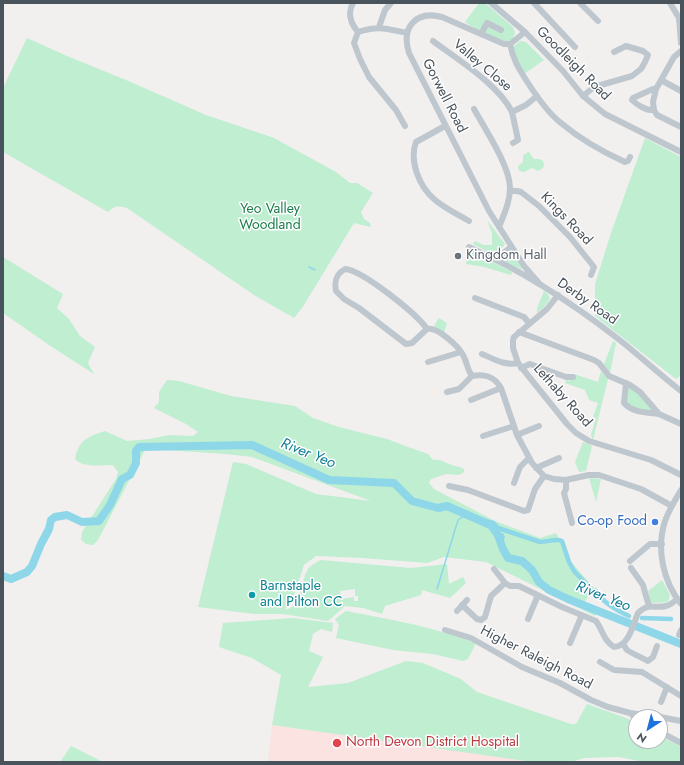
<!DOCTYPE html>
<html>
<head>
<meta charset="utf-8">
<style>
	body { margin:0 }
	#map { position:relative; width:684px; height:765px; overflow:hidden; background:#f2efef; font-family:Jost,sans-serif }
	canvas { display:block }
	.frame { position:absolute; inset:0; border:4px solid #48535c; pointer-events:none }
	.north { position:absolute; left:628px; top:709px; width:40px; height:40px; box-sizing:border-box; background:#fff; border:1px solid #b6babe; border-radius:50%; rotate:216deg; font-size:11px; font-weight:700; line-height:16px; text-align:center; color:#48535c }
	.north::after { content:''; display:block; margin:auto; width:14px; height:18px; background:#1f73dc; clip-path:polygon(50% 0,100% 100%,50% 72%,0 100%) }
</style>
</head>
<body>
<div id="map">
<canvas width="684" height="765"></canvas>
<div class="frame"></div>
<div class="north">N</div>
</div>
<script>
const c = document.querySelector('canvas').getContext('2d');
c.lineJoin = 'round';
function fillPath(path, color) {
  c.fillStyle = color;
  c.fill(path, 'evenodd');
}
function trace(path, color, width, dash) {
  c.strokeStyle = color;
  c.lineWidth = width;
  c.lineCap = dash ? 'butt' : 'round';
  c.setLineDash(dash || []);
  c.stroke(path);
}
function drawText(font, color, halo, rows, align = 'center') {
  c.font = font + ' Jost,sans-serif';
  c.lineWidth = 3;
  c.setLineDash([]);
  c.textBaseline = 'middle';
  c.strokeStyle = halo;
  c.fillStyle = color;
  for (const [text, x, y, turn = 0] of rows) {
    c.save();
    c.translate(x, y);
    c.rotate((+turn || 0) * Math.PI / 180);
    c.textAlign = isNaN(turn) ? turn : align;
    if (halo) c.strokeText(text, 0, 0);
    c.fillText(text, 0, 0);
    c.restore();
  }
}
const medical = new Path2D(`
	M272,725L533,761L268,762Z`);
const green = new Path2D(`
	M479,3H485L513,27L515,33L512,40C499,45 476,29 465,22Z
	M27,38L67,56L126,80L206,115L274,138L336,172L350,183H357L373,193L361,212L364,219L370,223L371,227L354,223L302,308L294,318L254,295L127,208C119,206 115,205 108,212L3,152V88Z
	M520,41L526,42L544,60L524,74L513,53L514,46Z
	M645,138L681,157V375L676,379L595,316V284L611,233Z
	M528,151L534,159H539L543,161L544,165L543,168L538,171L532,168L524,172L519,171L518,166L523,162V155L527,153Z
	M487,220L505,244L496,256L473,244L475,241L483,245H492V233Z
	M469,250L512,272L511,275L484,267L466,264Z
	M508,253H511L522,268L521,269C515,266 503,263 505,255Z
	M3,257L63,294L57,308L69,319L80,336L95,347L88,363L94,374L49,345L3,313Z
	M544,291L548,294L550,299L544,307L537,313V308Z
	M439,318L447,323L444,333L434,326Z
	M613,341L616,343L610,373L604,364Z
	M601,371L608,379L593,440L591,435L596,418L593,417L598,403L589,400L585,390L565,383L566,380L569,381L570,379L575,378L574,374L598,382Z
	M167,380L179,381L231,396L295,406L313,418L339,427L387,439L408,447L428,454L433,460C444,459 445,464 455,466C459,467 461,467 464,469V472L459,475L446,474L431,479L429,483L434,489L495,521L540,538L556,533L572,563L594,588L584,603L598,610L595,616L486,562L444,557L427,563L363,558L316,556L304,565L294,595L285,610C303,607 300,581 308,569C311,565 316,562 321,560L411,568L447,564L449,584L463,577L466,583L450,598L422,590L421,595L385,606L382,614L363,608L345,606L328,621L283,614H254L198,607L233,462L246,464L316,494L371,501L252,457L226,454L165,450H145L98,540L93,545L86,544L81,540L82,532L116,479L118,472L113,465C101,465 83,468 75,459C79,439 88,437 105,431L127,441L150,439L169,435L193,436L198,432L186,424L154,408L159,402V392ZM484,518L495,521L505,537L490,531ZM355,589V596H358V601H354V597L341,599L340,591Z
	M626,383L630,385L659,414L637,411L624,403Z
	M583,442L592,446L586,471L579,472L575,462Z
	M589,478L601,479L596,502Z
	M662,580L670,595L668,602L652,603L650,601L648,591Z
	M346,611C389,619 434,627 476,643L468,659L463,661L433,654L393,650L336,638L339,625L335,619Z
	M293,618L333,623L332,632L321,629L313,634L309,651L323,657L308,687L348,683L406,661L423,663L461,679L477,692L571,724H576L587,704L626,718L636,723V741H660V736L681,747V762H645L618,757L584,758L571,762H533L272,725L281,675L252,658L219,647L223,623Z
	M71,746L103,762H60Z`);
const water = new Path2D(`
	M483,518L495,521L499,528L498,533H503L505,537L503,543L499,542L490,531Z`);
const stream = new Path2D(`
	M309,267L315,270
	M437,589L458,520L467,514`);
const canal = new Path2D(`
	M495,527L540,542C548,542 555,538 562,541L569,562L574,571L589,587
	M595,590C602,602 616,610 629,616
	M642,618L671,619`);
const river = new Path2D(`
	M3,576L11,579L27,572L32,566L41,544L49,529L51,520L55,517L67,515L82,522L99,521L110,505L122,479L130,475L136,463V451L139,447L252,445L329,480L394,483L412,501L438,508L447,506L495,527L503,549L508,558L522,561L532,570L539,582L549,590L568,599L681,644`);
const minor = new Path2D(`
	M353,3C347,13 351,24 358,32
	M491,3L525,32L563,71L583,96L605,114L681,152
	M534,3L575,47
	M580,3L598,21
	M670,3L679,18L681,43
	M379,27L385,10L391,3
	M525,32L510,44H504L442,17C415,10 401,28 409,53L489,211L524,266L538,282
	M481,34L487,23L501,30
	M433,41C457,59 499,85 512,112L526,105L537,96
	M510,44C513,60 519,69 528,83C537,97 548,113 561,123C580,139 603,152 625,162L628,161L630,157
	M681,51L674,57L656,89H653L633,98L632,100C637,105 647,111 654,110L657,115L681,127
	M661,80L681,91
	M583,96L594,87L632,76L641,69L645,62L648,55L643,51L626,46L614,52
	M474,109C485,129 510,166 510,188C510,202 504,214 499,227
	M654,110L653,102L656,89
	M512,112C514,121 516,130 518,140L513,143
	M405,126L396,110L369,77L360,59L354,43L358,32C379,25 387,29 407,33
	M445,126L416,142C409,161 419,186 434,199C444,208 457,214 469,221
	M510,191H517L521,192L539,206L570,237L594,267L591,275
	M469,247C523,271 571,302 617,338C639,355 659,374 681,391
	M499,261L502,254L511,247
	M345,269C362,270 417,314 427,329L412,343L406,344L359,308L344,299L336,291C334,281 336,274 345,269Z
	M558,295L547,309L514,337L513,340V348L518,363L567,424L576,433L589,441L651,460L681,475
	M475,298L524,317L529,323
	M427,329C438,327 458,346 463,355C467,362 467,369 472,376C485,374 494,376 501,388L517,435L532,463L544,476L554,479L566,480L589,475H599L641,489L672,506
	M519,332L594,360L599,363L609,376L630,385L640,392L659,414L681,424
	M482,354C494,359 505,366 518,363
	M428,362L461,352
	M521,368L530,364L566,377H573
	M626,383L624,403C633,413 647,412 659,414
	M447,392L459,389L472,376
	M471,400L501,388
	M517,435L539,426
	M483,436L514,426
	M536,468L559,458
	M566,480V489L564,493L572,523
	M514,483L520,467L529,458
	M449,486L468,490L524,511L528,510L535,489L544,476
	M681,490C675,500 669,510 665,521C656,549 663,581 681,604
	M630,561L650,544H662
	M631,568L643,585L648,603L650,606
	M494,569L505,583L510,586H519L562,607L596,621C603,631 604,641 614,647C629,646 633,625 638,613C649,602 653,609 666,606C670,605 674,602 677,599
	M462,605L477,619L481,620L485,617L491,596L505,583
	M457,611L467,600
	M528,619L538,595
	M445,630L471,638L522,667L560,683L591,700L608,707L630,713L636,718
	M679,635L681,630
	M570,643L582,615
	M623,644C624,645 626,649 627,650C628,651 646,660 648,661L653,657L657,646
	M600,662L614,670L642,672L681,696
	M661,702L667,687
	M630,713L660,717
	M660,717L681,721
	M660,732L681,743`);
const markers = [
	[458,256,4,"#6b7280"],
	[655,522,4,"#3f7fe0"],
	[252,595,4,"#0f9aa8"],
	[337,743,5,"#e0444e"]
];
const streetNames = [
	["Goodleigh Road",573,64,45],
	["Valley Close",482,66,40],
	["Gorwell Road",444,96,63],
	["Kings Road",566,219,46],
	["Derby Road",587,302,35],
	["Lethaby Road",562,396,48],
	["Higher Raleigh Road",536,658,27]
];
const parkNames = [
	["Yeo Valley",270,210],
	["Woodland",270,226]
];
const worshipNames = [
	["Kingdom Hall",466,256]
];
const shopNames = [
	["Co-op Food",647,522]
];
const cultureNames = [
	["Barnstaple",260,587],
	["and Pilton CC",260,603]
];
const healthNames = [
	["North Devon District Hospital",346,743]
];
const waterNames = [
	["River Yeo",308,454,22],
	["River Yeo",603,597,22]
];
fillPath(medical, '#fae3e1');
fillPath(green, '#bfeed1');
fillPath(water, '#8ed7e9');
trace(stream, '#8ed7e9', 1.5);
trace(canal, '#8ed7e9', 4.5);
trace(river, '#8ed7e9', 8);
trace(minor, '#bec7ce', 6);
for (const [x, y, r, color] of markers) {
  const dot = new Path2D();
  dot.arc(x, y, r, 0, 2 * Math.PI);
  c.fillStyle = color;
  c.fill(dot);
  trace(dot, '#fff', 1.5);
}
drawText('14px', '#48535c', '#fff', streetNames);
drawText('14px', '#1a7c4a', '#fff', parkNames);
drawText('14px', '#5b616d', '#fff', worshipNames, 'left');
drawText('14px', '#366cbe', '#fff', shopNames, 'right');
drawText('14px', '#0d838f', '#fff', cultureNames, 'left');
drawText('14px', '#be3a42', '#fff', healthNames, 'left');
drawText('italic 15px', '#117c97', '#fff', waterNames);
</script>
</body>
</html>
